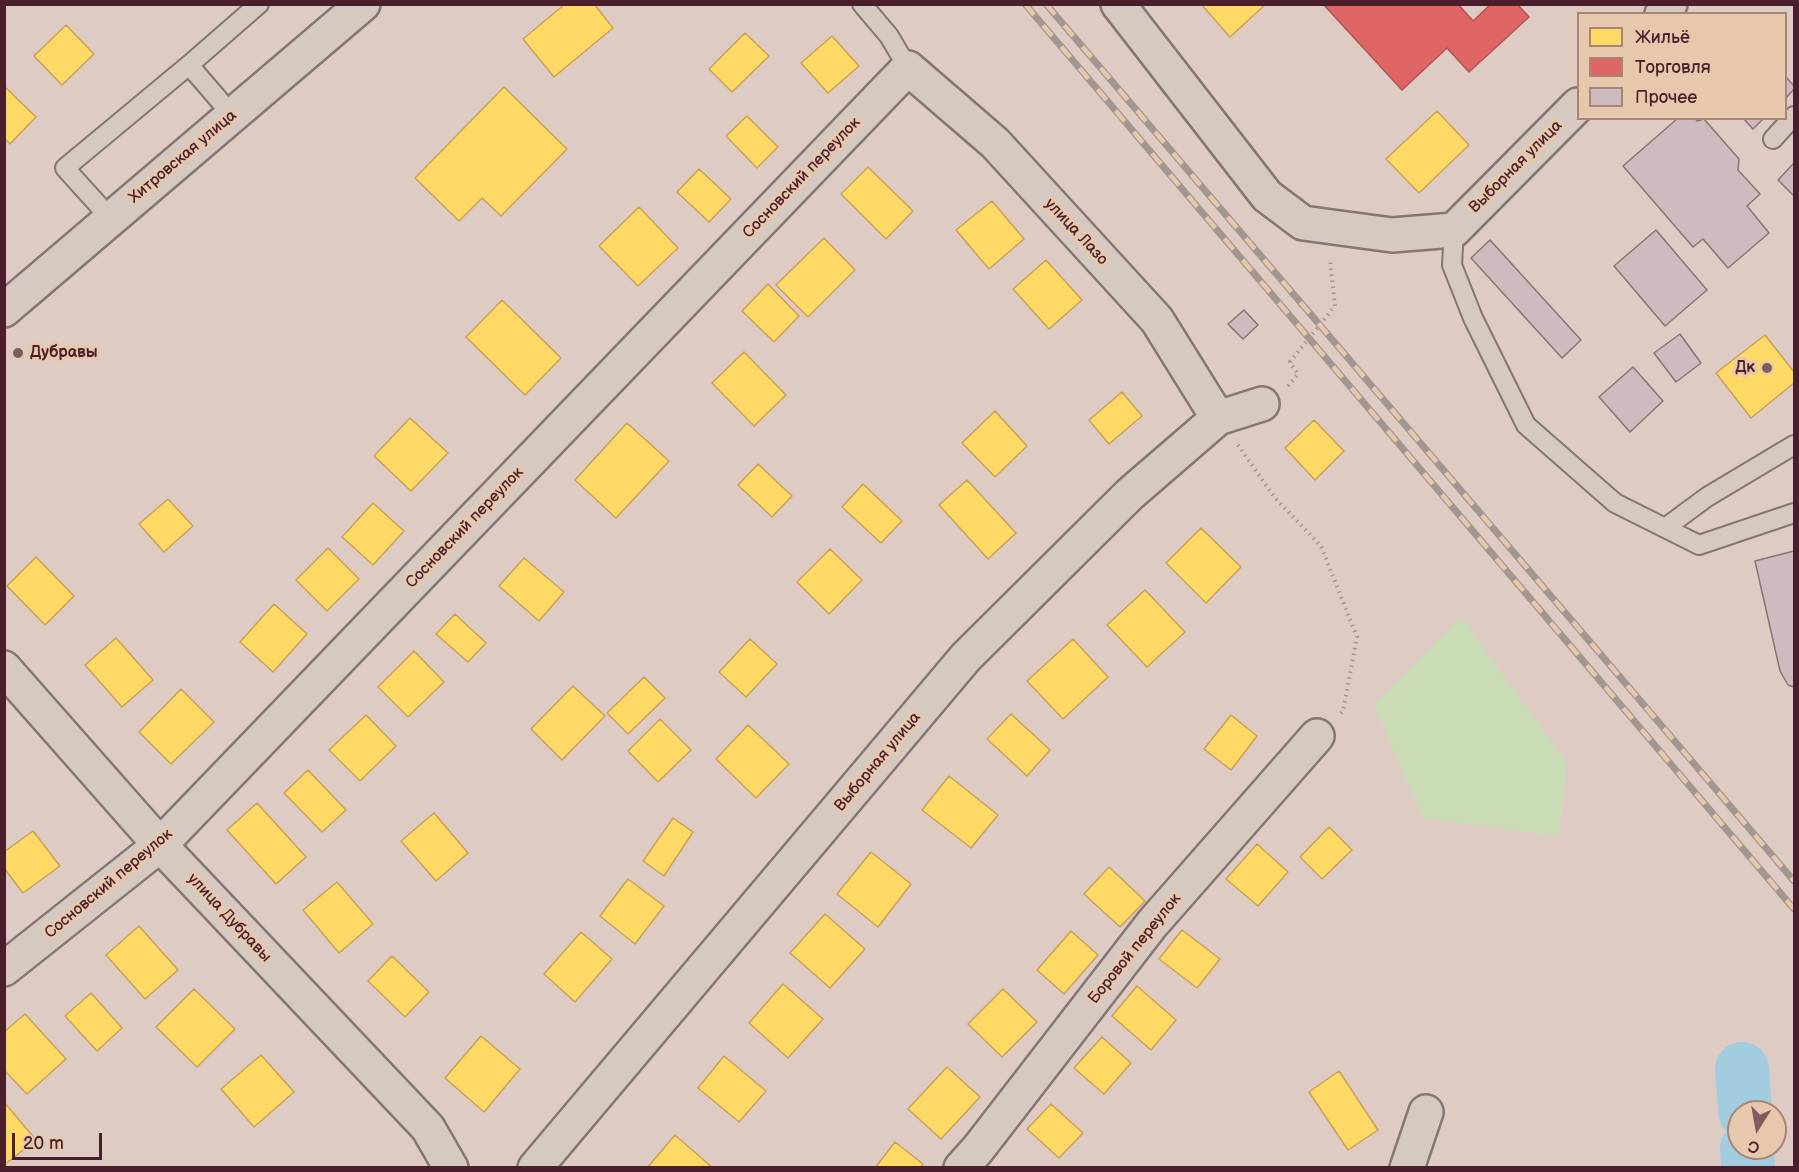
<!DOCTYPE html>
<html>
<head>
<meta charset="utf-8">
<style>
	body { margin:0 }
	#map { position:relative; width:1799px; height:1172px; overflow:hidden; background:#deccc4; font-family:"Balsamiq Sans",sans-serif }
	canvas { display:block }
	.frame { position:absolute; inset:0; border:6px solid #4a1f2b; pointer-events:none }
	.legend { position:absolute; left:1577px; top:12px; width:210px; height:108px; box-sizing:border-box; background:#e6c8ad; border:2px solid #a88479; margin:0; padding:8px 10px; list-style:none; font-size:18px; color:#4a1f2b }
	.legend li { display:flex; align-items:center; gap:12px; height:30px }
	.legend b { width:30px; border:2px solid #a88479 }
	.north { position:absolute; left:1727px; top:1100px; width:60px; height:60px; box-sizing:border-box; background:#e6c8ad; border:2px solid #a88479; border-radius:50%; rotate:191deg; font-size:16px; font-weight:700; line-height:24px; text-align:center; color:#4a1f2b }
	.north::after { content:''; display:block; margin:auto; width:21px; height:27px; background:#7e5c61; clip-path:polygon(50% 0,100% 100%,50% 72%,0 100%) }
	.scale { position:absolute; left:12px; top:1133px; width:90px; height:27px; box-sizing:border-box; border:3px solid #4a1f2b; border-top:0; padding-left:8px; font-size:18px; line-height:21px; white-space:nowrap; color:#4a1f2b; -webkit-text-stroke:4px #e6c8ad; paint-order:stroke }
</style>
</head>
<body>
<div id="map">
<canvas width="1799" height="1172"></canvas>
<div class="frame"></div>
<ul class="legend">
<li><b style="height:16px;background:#ffd966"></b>Жильё</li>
<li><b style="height:16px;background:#e06666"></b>Торговля</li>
<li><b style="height:16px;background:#cebbbf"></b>Прочее</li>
</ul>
<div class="north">С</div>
<div class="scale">20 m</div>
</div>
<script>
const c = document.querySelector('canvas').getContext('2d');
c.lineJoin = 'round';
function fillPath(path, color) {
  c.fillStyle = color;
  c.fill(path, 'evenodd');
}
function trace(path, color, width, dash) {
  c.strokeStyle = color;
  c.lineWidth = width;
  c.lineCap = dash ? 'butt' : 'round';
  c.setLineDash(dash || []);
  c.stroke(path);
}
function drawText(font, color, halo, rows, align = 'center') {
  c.font = font + ' "Balsamiq Sans",sans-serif';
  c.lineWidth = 6;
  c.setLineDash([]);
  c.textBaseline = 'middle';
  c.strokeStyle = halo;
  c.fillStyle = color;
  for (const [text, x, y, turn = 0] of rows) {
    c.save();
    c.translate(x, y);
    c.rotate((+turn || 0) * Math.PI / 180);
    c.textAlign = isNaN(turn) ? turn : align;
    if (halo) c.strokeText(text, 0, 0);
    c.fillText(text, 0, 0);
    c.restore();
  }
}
const green = new Path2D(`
	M1461,617L1567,764L1559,836L1423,818L1374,705Z`);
const homes = new Path2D(`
	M565,4H594L613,28L554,77L523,39Z
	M1201,4H1266L1230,37Z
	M66,25L94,54L62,85L34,56Z
	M745,33L769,56L732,92L709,69Z
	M832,36L859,66L828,93L801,63Z
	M504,87L567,149L501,216L482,198L459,221L415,178Z
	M6,88L36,117L10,144L4,138V89Z
	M1437,111L1469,145L1419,193L1386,159Z
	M747,116L778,147L757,168L726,136Z
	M868,167L913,211L886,239L841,194Z
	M699,169L731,199L709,222L677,192Z
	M992,201L1024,239L989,269L956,230Z
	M639,207L678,248L638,286L599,246Z
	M824,238L855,270L808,317L776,285Z
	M1046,260L1082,300L1049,329L1013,289Z
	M768,284L799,316L774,342L742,311Z
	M502,300L561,358L525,395L466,337Z
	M1765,335L1794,372V383L1751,418L1716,373Z
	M744,352L786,395L754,426L712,383Z
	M1122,392L1142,416L1109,444L1089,420Z
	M995,411L1027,446L995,477L962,443Z
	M410,418L448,453L411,491L374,456Z
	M1314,420L1344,451L1315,480L1285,448Z
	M627,423L669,461L616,518L575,480Z
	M758,464L792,496L772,517L738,485Z
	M967,480L1016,533L988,559L939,505Z
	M863,484L902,521L881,543L842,507Z
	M168,499L193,526L164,552L139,524Z
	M373,503L404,531L373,565L342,537Z
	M1201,528L1241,567L1206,603L1166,563Z
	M328,548L359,579L327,611L296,580Z
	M830,549L862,580L829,614L797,582Z
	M36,557L74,596L45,625L7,586Z
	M524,558L564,592L539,621L499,586Z
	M1145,590L1185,632L1147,667L1107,625Z
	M274,604L307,634L273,672L240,642Z
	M455,614L486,643L468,662L436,634Z
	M116,638L153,680L122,707L85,665Z
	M750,639L777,664L746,697L719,672Z
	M1073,639L1108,677L1063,719L1027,681Z
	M414,651L444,682L408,717L378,687Z
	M644,677L665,698L628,734L607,713Z
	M573,686L605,716L562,760L531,729Z
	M181,689L214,722L171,764L139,732Z
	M1011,714L1050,750L1027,776L987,739Z
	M366,715L396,746L360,781L329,750Z
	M1231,715L1257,736L1231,770L1204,749Z
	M660,719L691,750L658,782L628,751Z
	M748,725L789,764L756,798L716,759Z
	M308,770L346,810L322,832L284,793Z
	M949,776L998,815L971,848L922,810Z
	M257,803L306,857L276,884L227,830Z
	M434,813L468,853L436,881L401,841Z
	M673,818L693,832L664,876L643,861Z
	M1329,827L1352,850L1322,879L1300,857Z
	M33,831L60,866L23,893L4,868V852Z
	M1257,844L1288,872L1258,906L1226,879Z
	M871,852L911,884L878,927L837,894Z
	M1109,867L1145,901L1120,927L1084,894Z
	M628,879L664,906L635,944L600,916Z
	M337,882L373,924L339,953L303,910Z
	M825,914L865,949L830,988L790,953Z
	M139,926L178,970L145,999L106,955Z
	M1182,930L1220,959L1197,988L1159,959Z
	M1071,931L1098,955L1064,994L1037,970Z
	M581,932L612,959L575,1002L544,974Z
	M392,956L429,992L405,1017L368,981Z
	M783,984L823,1019L788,1058L749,1023Z
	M1137,986L1176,1020L1151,1050L1112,1016Z
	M194,989L235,1029L197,1067L156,1027Z
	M1003,989L1037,1022L1002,1057L968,1024Z
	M91,993L122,1028L97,1051L65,1016Z
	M25,1014L66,1059L27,1094L4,1070V1032Z
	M481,1036L520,1069L484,1112L445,1078Z
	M1102,1037L1131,1063L1104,1094L1074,1068Z
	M261,1055L294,1092L254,1127L221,1089Z
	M724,1056L766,1091L739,1122L698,1088Z
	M947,1067L980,1097L941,1139L908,1109Z
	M1339,1071L1378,1130L1348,1150L1309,1092Z
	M4,1102L36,1140L4,1165Z
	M1051,1104L1083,1133L1059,1158L1027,1129Z
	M675,1135L713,1168H647Z
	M895,1142L923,1164L920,1168H875Z`);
const shops = new Path2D(`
	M1323,4H1458L1473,21L1491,4H1517L1529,17L1469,72L1447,48L1402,90Z`);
const river = new Path2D(`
	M1742,1069L1745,1112
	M1747,1148L1748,1168`);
const building = new Path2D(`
	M1786,77L1794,86V89L1786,98Z
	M1678,118H1695L1697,121L1704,119L1739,159L1738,170L1760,194L1747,206L1769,233L1728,268L1703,239L1693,247L1623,166Z
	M1743,118H1764L1753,129Z
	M1794,163V196L1778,180Z
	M1656,230L1707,290L1665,326L1614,266Z
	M1490,240L1581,340L1562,358L1471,258Z
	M1244,310L1258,325L1243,339L1228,324Z
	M1680,334L1701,363L1676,382L1654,353Z
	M1633,367L1663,401L1630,432L1599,397Z
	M1794,551V687L1788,685L1780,671L1755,561Z`);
const path = new Path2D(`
	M1288,386L1298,374L1290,362L1335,306L1330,259
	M1238,445L1275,498L1321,546L1357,637L1343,711L1339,715`);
const lane = new Path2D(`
	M862,4L889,36L908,68
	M189,65L232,115
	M1773,139L1794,116
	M111,219L65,168L189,65L259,4
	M1454,230L1452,265L1473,318L1526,425L1615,503L1699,545L1794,513
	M1665,528L1707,497L1794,445`);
const street = new Path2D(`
	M1118,4L1267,196L1303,223L1392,235L1454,230L1578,105
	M1662,14L1670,4
	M4,969L160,845L908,68L995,143L1157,320L1218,418
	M535,1168L966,657L1130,494L1218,418L1262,404
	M961,1168L978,1149L1152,924L1317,736
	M1407,1168L1426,1112`);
const secondary = new Path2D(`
	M4,310L363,4
	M4,668L160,845L428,1128L451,1168`);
const rail = new Path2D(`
	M1025,4L1794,909
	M1046,4L1794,881`);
const markers = [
	[18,353,6,"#7e5c61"],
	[1767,368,6,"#7e5c61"]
];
const streetNames = [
	["Хитровская улица",183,157,-40],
	["Выборная улица",1516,167,-45],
	["Сосновский переулок",802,178,-46],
	["улица Лазо",1076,232,47],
	["Сосновский переулок",465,528,-46],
	["Выборная улица",878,762,-50],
	["Сосновский переулок",109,884,-40],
	["улица Дубравы",229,918,47],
	["Боровой переулок",1135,949,-51]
];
const poiNames = [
	["Дубравы",30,353],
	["Дк",1755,368,"right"]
];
fillPath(green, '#c9dcb5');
fillPath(homes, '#ffd966');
trace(homes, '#c9a154', 1.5);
fillPath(shops, '#e06666');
trace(shops, '#b35154', 1.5);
trace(river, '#a2cddf', 54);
fillPath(building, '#cebbbf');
trace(building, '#857573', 1.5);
trace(lane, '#857573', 22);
trace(street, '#857573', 38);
trace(secondary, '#857573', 38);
trace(path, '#a39691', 4, [1.5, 4.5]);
trace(lane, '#d5c9c1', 18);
trace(street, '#d5c9c1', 33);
trace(secondary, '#d5c9c1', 33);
trace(rail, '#a39691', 7);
trace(rail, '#e6c8ad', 4.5, [14]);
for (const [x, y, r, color] of markers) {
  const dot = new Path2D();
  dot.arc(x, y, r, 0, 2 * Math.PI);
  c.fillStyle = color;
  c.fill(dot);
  trace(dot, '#e6c8ad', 2);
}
drawText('16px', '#4a1f2b', '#e6c8ad', streetNames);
drawText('bold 16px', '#4a1f2b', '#e6c8ad', poiNames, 'left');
</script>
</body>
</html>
